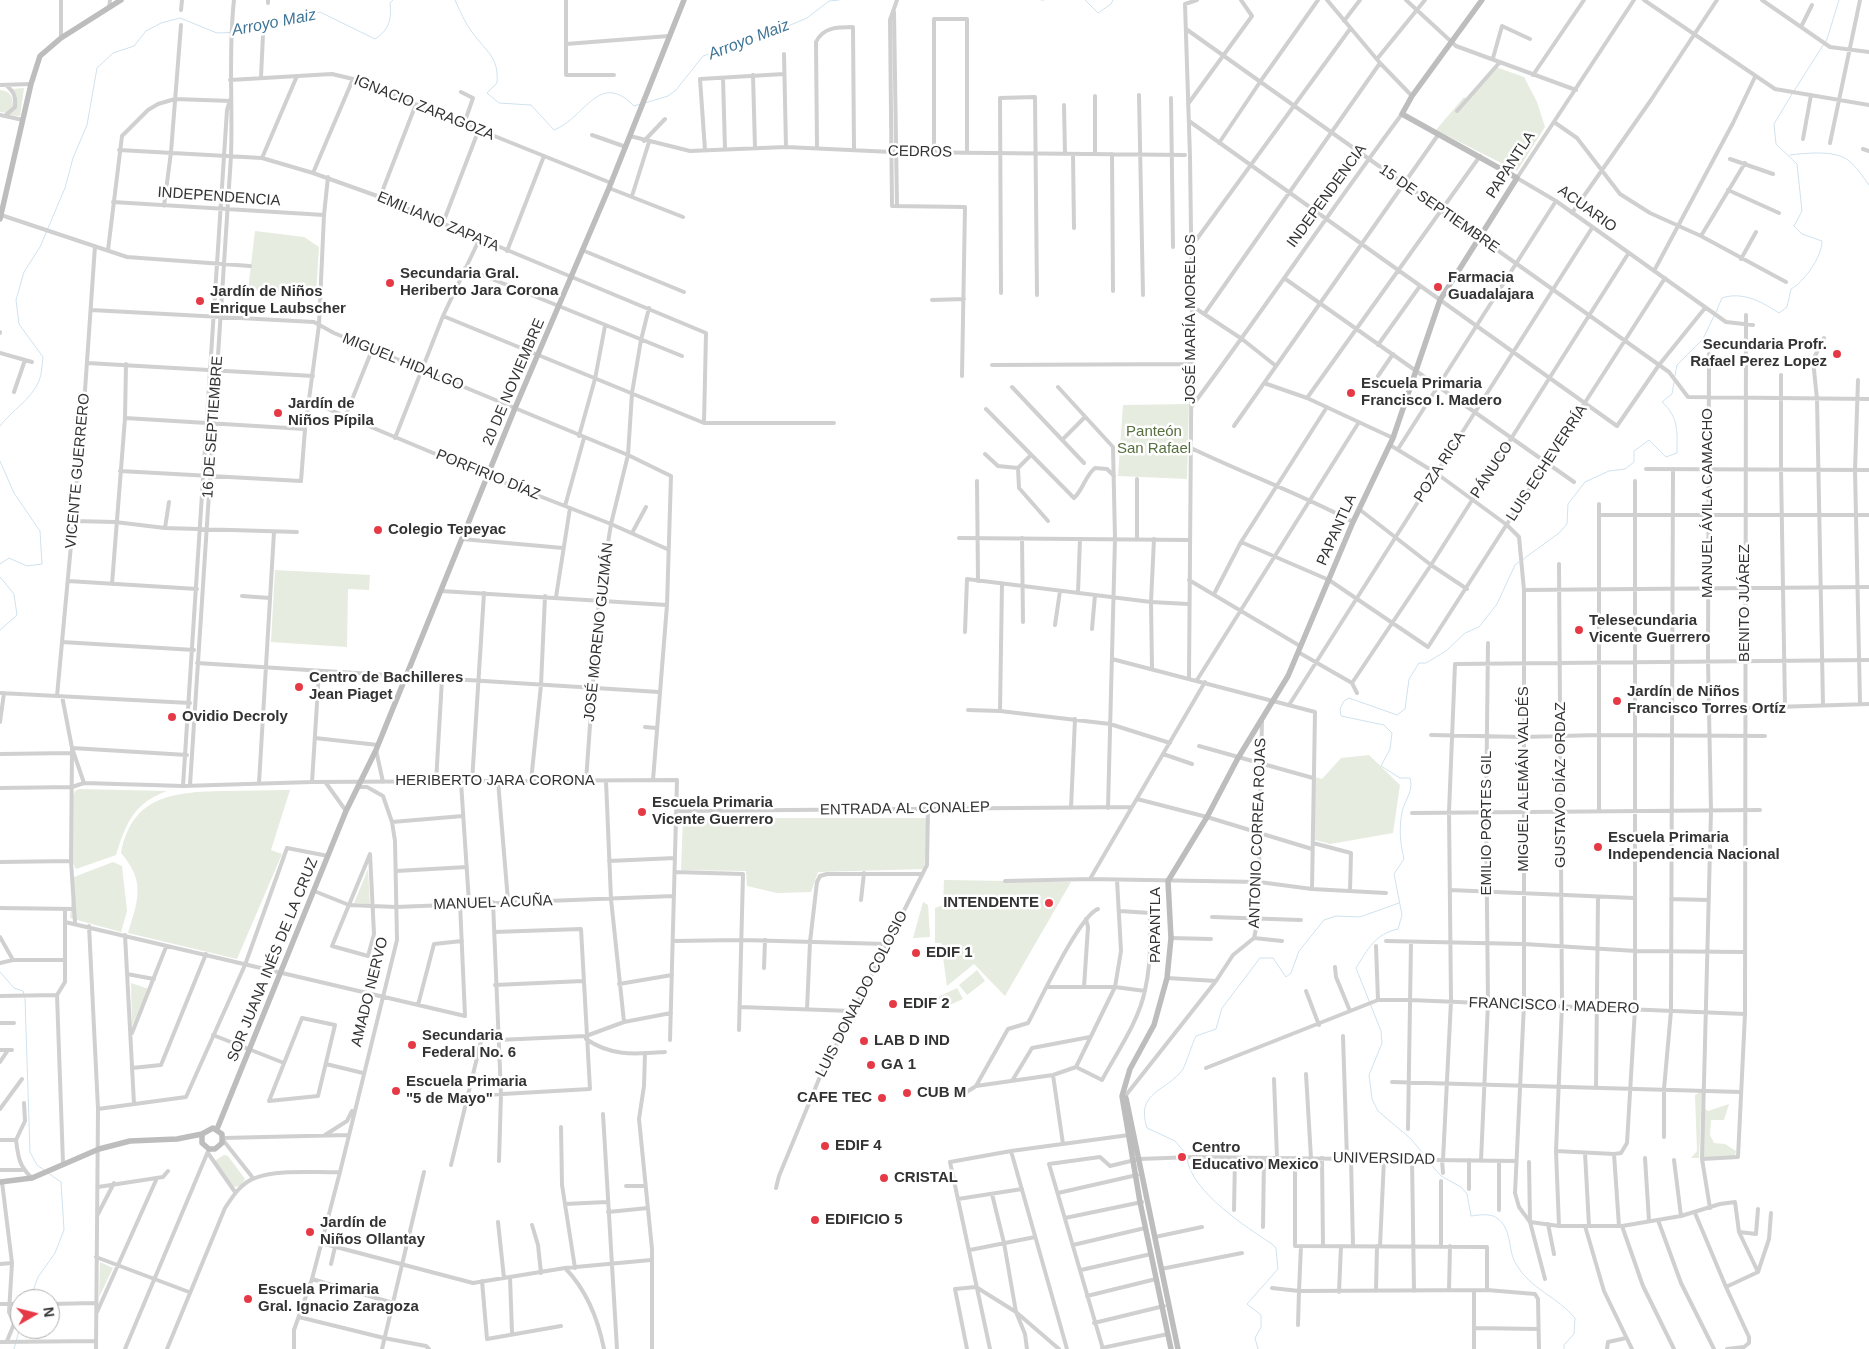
<!DOCTYPE html>
<html>
<head>
<meta charset="utf-8">
<style>
	body { margin:0 }
	#map { position:relative; width:1869px; height:1349px; overflow:hidden; background:#fff; font-family:Arial,sans-serif }
	canvas { display:block }
	.north { position:absolute; left:10px; top:1289px; width:50px; height:50px; box-sizing:border-box; background:#fff; border:1px solid #adadad; border-radius:50%; rotate:82deg; font-size:14px; font-weight:700; line-height:20px; text-align:center; color:#333 }
	.north::after { content:''; display:block; margin:auto; width:18px; height:22px; background:#e63946; clip-path:polygon(50% 0,100% 100%,50% 72%,0 100%) }
</style>
</head>
<body>
<div id="map">
<canvas width="1869" height="1349"></canvas>
<div class="north">N</div>
</div>
<script>
const c = document.querySelector('canvas').getContext('2d');
c.lineJoin = 'round';
function fillPath(path, color) {
  c.fillStyle = color;
  c.fill(path, 'evenodd');
}
function trace(path, color, width, dash) {
  c.strokeStyle = color;
  c.lineWidth = width;
  c.lineCap = dash ? 'butt' : 'round';
  c.setLineDash(dash || []);
  c.stroke(path);
}
function drawText(font, color, halo, rows, align = 'center') {
  c.font = font + ' Arial,sans-serif';
  c.lineWidth = 5;
  c.setLineDash([]);
  c.textBaseline = 'middle';
  c.strokeStyle = halo;
  c.fillStyle = color;
  for (const [text, x, y, turn = 0] of rows) {
    c.save();
    c.translate(x, y);
    c.rotate((+turn || 0) * Math.PI / 180);
    c.textAlign = isNaN(turn) ? turn : align;
    if (halo) c.strokeText(text, 0, 0);
    c.fillText(text, 0, 0);
    c.restore();
  }
}
const green = new Path2D(`
	M1496,67L1524,77L1537,102L1545,127L1517,171L1436,130L1464,97L1467,100Z
	M24,88L20,116L7,115L14,109L12,89Z
	M0,90C10,91 13,96 13,106L7,113L0,112Z
	M255,231L304,237L319,247L316,293L248,290Z
	M1189,404L1187,479L1118,476L1123,405Z
	M275,570L370,575L369,590L348,589L347,647L271,642Z
	M1369,755L1400,785L1393,833L1330,844L1315,840V777L1322,779L1341,758Z
	M79,789L167,791C134,803 126,823 116,855L76,869L73,863L72,799L75,791Z
	M290,790L271,850L282,854L237,959L128,933C138,900 146,882 121,853C132,795 174,792 224,791C246,791 268,790 290,790Z
	M683,818H930L924,869L818,872L811,892L777,893L747,886L746,871L681,870Z
	M113,862L122,866L127,911L121,932L70,918L74,877Z
	M368,869L370,904L354,903Z
	M944,880L1071,882L1005,996L974,964L947,986L941,943H935V908L943,905Z
	M923,902L928,905L930,937L913,938Z
	M977,970L985,981L967,995L959,985Z
	M131,983L149,989L132,1026Z
	M957,988L963,999L943,1008L938,997Z
	M1702,1091L1699,1158H1691L1697,1151L1695,1095Z
	M1729,1104L1724,1120H1711L1710,1135L1714,1143L1725,1144L1736,1151L1735,1156L1702,1159L1704,1108L1708,1111Z
	M224,1155L228,1156L245,1179L240,1186L233,1187L217,1164L216,1160Z
	M100,1262L113,1268L99,1297Z`);
const stream = new Path2D(`
	M455,0C460,11 465,23 472,32C486,52 499,56 497,83L487,93L499,103L531,105L554,130C586,117 599,70 634,106L641,104
	M1041,0H1044
	M1085,0L1098,13L1111,4L1113,0
	M1794,91L1827,39L1839,0
	M645,103L668,96L676,90L703,56L781,29L807,18L829,1L839,0
	M1790,155C1807,153 1834,150 1848,160C1856,166 1863,177 1869,185
	M1716,312L1722,298C1743,291 1762,302 1779,313L1787,307L1791,289C1804,282 1822,257 1822,241L1802,234L1794,226L1802,211L1797,164L1776,144L1774,124L1792,94
	M1675,376L1677,365L1703,339L1714,316
	M0,426C12,410 31,400 39,381C42,374 42,364 43,357L19,324L16,300L24,272L40,247L65,188L73,158L87,125L97,68L113,53L134,46L146,31L161,23L180,18L217,33L242,32L320,12L375,39C389,30 392,19 390,3L393,0
	M0,461L14,493L40,531L42,564L27,566L9,558L0,564
	M1522,560L1559,533L1567,524L1568,504L1585,482L1609,471L1625,469L1634,462V451L1649,440L1666,457L1677,453C1677,432 1679,417 1662,402L1672,394L1674,382
	M0,577L14,594L17,615L0,630
	M0,972L14,988L23,991L24,994
	M25,998L30,1152L37,1165L44,1170
	M1187,1155L1175,1141L1147,1128C1135,1091 1167,1092 1183,1069C1186,1064 1192,1044 1196,1036L1216,1029L1222,1008L1260,958H1273L1286,977L1291,973L1299,951L1324,920L1336,916L1360,917L1399,903
	M1427,1158L1411,1139L1378,1111L1372,1099L1369,1075L1382,1043L1381,1031L1356,968C1368,949 1375,934 1398,929L1402,915L1394,874L1404,859C1400,842 1399,829 1402,812C1405,799 1414,791 1410,778H1400L1381,766L1390,749L1392,733L1384,725L1341,716L1340,709L1344,701L1349,698L1397,715L1405,709L1409,679L1419,663H1426L1446,651L1465,633L1479,627L1497,604L1515,565L1519,562
	M1187,1159C1192,1192 1246,1227 1272,1244L1276,1248L1278,1269L1247,1304L1261,1315V1327L1255,1338L1258,1349
	M1429,1162L1441,1176L1461,1187L1467,1194L1471,1216C1479,1215 1490,1213 1497,1218C1513,1230 1507,1249 1516,1264C1530,1289 1558,1297 1575,1318L1574,1334L1564,1345V1349
	M30,1299L38,1277L55,1253L64,1230L61,1182L48,1173
	M14,1349L20,1327`);
const street = new Path2D(`
	M566,0V75H614
	M897,0L890,20L892,206L965,207L962,376
	M1327,0L1380,63L1412,96
	M1406,0L1456,46L1576,90
	M1634,0L1517,178L1556,201L1726,322L1753,325
	M1644,0L1775,89L1869,105
	M1762,0L1830,47L1869,52
	M268,3V0
	M109,8L110,0
	M181,10L182,0
	M894,12L897,206
	M1344,21L1360,0
	M1801,27L1812,5
	M1186,29L1669,372L1688,397L1869,399
	M61,38V0
	M566,44L669,36
	M784,54L786,147
	M1493,58L1502,26L1530,39
	M1377,59L1425,0
	M753,75L755,148
	M1533,75L1584,0
	M261,77L263,35
	M723,78L725,149
	M230,80L332,74L353,79L611,183
	M0,85L31,84
	M461,92L473,98L464,124
	M1139,95L1143,295
	M1171,98L1173,247
	M1188,104L1252,16L1241,0
	M1064,105L1065,154
	M1457,111L1500,62
	M0,115L23,120
	M5,116L15,107C16,96 14,92 6,85
	M1189,121L1617,426L1659,365L1705,308
	M1554,122L1577,138L1620,194L1650,213L1701,236L1786,282
	M592,135L626,147
	M630,136L690,151L786,147L892,152L1185,155
	M1803,139L1811,95
	M644,141L665,119
	M1219,143L1260,82L1318,0
	M1830,143L1860,0
	M817,148L816,42C823,27 838,27 853,27L854,150
	M1863,149L1869,151
	M119,150L262,158L313,173L380,197L706,333L704,423
	M705,150L700,79L784,74
	M934,152V19H967V153
	M1073,154L1074,228
	M1095,154V96
	M1112,154L1113,291
	M262,158L297,76
	M1730,159L1773,174
	M313,173L353,79
	M609,188L683,217
	M1728,190L1779,213
	M632,196L649,142
	M380,197L416,104
	M113,202L324,215
	M164,206L171,152L181,25
	M1572,213L1651,100L1717,0
	M1,215L127,257L250,266
	M443,223L479,129
	M1701,236L1745,163
	M1191,247L1350,29
	M108,250L122,136L148,110L158,104L175,99L231,101
	M582,250L684,292
	M507,251L544,156
	M1741,259L1756,232
	M465,268L682,356
	M1654,271L1733,123L1755,77
	M1284,278L1574,482
	M1001,293L1000,98L1035,97L1037,295
	M932,300L964,299
	M1192,306L1242,339L1276,366
	M91,310L314,322L334,333L628,455L671,476L667,605L653,780
	M1205,313L1380,63
	M443,316L704,423H834
	M0,333V332
	M1378,345L1420,286
	M0,353L32,362
	M1709,354L1708,661L1711,811L1702,1159L1710,1208
	M87,363L313,376
	M992,365L1192,364
	M1781,375V470L1785,706
	M1378,376L1393,354
	M1858,380L1855,470L1860,704
	M1264,383L1307,398L1393,438
	M1012,387L1084,463
	M1058,387L1113,447L1115,539L1108,808
	M14,392L25,360
	M1307,398L1480,156
	M309,401L488,476L611,524L667,549
	M1192,406C1264,310 1330,210 1402,114
	M986,409L1074,498C1083,490 1085,476 1095,468L1107,469L1114,476
	M345,417L372,350
	M125,418L305,429
	M1234,426L1438,135
	M579,436L595,379L605,326
	M395,438L443,316L479,240
	M1062,440L1085,417
	M1390,445L1436,473L1507,525L1519,537L1524,590V1004L1515,1193L1519,1207L1530,1222L1545,1279
	M1191,448C1245,474 1301,494 1353,522
	M1398,449L1556,201
	M985,454L998,466L1018,468L1019,488L1048,521
	M1018,468L1031,455
	M1646,469L1869,470
	M120,471L301,481L305,429L319,325L324,215L328,177
	M977,481L978,581
	M565,506L584,438
	M1359,509L1431,565L1467,589
	M1600,515H1869
	M73,521L115,522L165,528L297,532
	M165,528L169,502
	M632,533L646,507
	M959,538L1189,540
	M1022,538L1023,622
	M462,539L563,548
	M1137,539V479
	M1241,542L1329,580L1428,647L1665,278
	M1559,564L1562,1005L1556,1151L1559,1226
	M1189,580L1300,646
	M68,581L197,589
	M112,584L125,418L126,364
	M1524,590L1869,587
	M441,591L667,605
	M1078,593L1080,539
	M1214,594L1241,542L1327,407
	M242,596L270,598
	M556,597L570,508
	M1055,625L1060,591
	M1092,629L1095,595
	M965,632L967,579L1151,602L1188,604
	M62,642L194,650
	M1298,652L1352,683L1357,693
	M1112,659L1315,712L1312,889
	M197,663L659,692
	M1152,668L1151,602L1154,539
	M1189,677L1192,306L1190,157L1185,4L1197,0
	M1197,680L1359,422
	M1352,683L1431,565L1628,254
	M0,693L190,703
	M57,696L84,405L95,246
	M62,696L72,748L71,861L75,923
	M1289,705L1592,228
	M1823,705L1817,399L1813,360L1824,338
	M1745,708L1869,704
	M968,710L1000,711L1110,724L1170,743
	M1000,711L1002,583
	M0,722L4,693
	M645,727L656,728
	M1431,735L1523,737L1598,735L1765,736
	M315,738L378,745
	M1199,746L1313,778
	M376,750L383,782
	M0,754L72,753
	M1163,754L1192,764
	M498,781L508,901
	M531,781L541,685L545,596
	M586,781L599,600L611,524L628,455L632,393L641,340L649,308
	M606,781L611,899L624,1022
	M312,782L319,672
	M436,782L442,679
	M461,782L469,903
	M472,782L484,593
	M84,783L72,748L187,755
	M259,783L274,532
	M326,783L346,811
	M190,785L231,156C233,103 228,52 234,0
	M183,786L227,110L230,100
	M0,788L72,787L84,783L183,786L312,782L677,780L670,1040
	M1137,799L1207,817L1312,849
	M1071,808L1075,719
	M677,811L1132,807
	M1599,811V504
	M1412,813L1760,810
	M392,822L463,816
	M1313,843L1351,853L1350,891
	M370,854L374,934L368,956L332,946Z
	M609,861L675,858
	M0,862L71,861
	M396,871L467,867
	M675,872L743,874L739,1030
	M1090,879L1205,682
	M1005,881L1090,879L1259,882L1312,889L1386,893
	M1450,890L1634,898
	M314,891L349,905L396,907L674,896
	M1671,899L1708,900
	M861,900L864,873
	M493,902L501,1094L499,1161
	M0,908L74,909
	M1212,917L1301,920
	M65,922L465,1016L460,903
	M89,926L98,1109L96,1349
	M125,935L134,1104
	M0,937L13,960
	M1171,938L1211,939
	M1254,938L1282,941
	M673,941L742,940L886,944
	M1386,941L1524,944L1636,951L1744,952
	M1376,946L1378,1000
	M0,963L13,960H65
	M1335,967L1336,977L1350,1011
	M764,968L765,940
	M127,974L154,979
	M1167,978L1216,981
	M619,984L672,975
	M495,985L583,981
	M1047,987H1115L1145,991
	M1084,987L1088,927L1086,919
	M1306,991L1319,1025
	M0,996L57,995
	M418,1005L434,944L462,941
	M740,1007L851,1011
	M807,1009L810,942L817,882L820,876L827,874H922
	M302,1018L335,1025L318,1096L269,1101Z
	M0,1023H14
	M132,1033L166,947
	M213,1035L284,1063
	M1343,1036L1347,1159
	M586,1039C612,1057 636,1054 665,1052
	M498,1040L586,1036L624,1022L671,1013
	M0,1050H12
	M645,1053L644,1086L639,1119L652,1249V1349
	M0,1062L8,1050
	M326,1064L363,1073
	M1076,1067L1102,1080C1117,1052 1139,1021 1145,990C1151,965 1151,939 1150,913L1120,911
	M132,1068L161,1065L206,954
	M1206,1068L1378,1000H1410L1745,1014
	M1306,1074L1311,1158
	M1053,1075L1063,1144
	M1274,1079L1277,1158
	M1012,1081L1032,1048L1090,1037
	M1392,1082L1741,1092
	M976,1086L1053,1075L1076,1067L1115,987L1121,951L1117,880
	M1596,1088L1598,898
	M962,1095L976,1086L1008,1029L1028,1023C1040,1001 1079,916 1098,909
	M468,1096L590,1089L581,929L494,932
	M1122,1096L1126,1095L1134,1085L1216,981L1233,955L1254,938L1258,920L1262,719
	M0,1109L22,1079
	M98,1109L186,1097L245,965L287,848L328,856
	M603,1114L617,1349
	M561,1127L562,1185L575,1268
	M1408,1129L1411,942
	M325,1135L347,1121L352,1111
	M1664,1137V1089L1671,1011L1673,469
	M223,1138L348,1135
	M0,1140H16
	M16,1140C18,1156 19,1166 31,1177
	M16,1140L25,1121L24,1103
	M223,1140L253,1178
	M1011,1151L1067,1349
	M1556,1151L1614,1154L1621,1153L1627,1143L1635,1009V481
	M208,1153L235,1192
	M1585,1153L1589,1226
	M1614,1154L1619,1226
	M1295,1158V1246L1487,1247V1290
	M1322,1158L1323,1246
	M1645,1158L1649,1221
	M1351,1159L1353,1246
	M1412,1159L1414,1291
	M1702,1159L1738,1157L1745,1014L1746,315
	M1442,1160L1443,1173
	M1443,1160L1451,1001L1449,812L1455,664L1869,660
	M1469,1160V1189
	M1674,1160L1681,1216
	M1481,1161L1488,1003L1486,812L1488,643
	M1529,1162L1530,1222
	M63,1163L57,995L65,982V910
	M451,1165L483,1033L498,1032
	M0,1170H22
	M2,1182L12,1263L9,1312L14,1324L7,1341
	M626,1186H644
	M98,1187L163,1177L168,1171
	M776,1188L779,1176L819,1079L927,865L928,809
	M1058,1193L1137,1175
	M992,1194L1004,1243L1016,1312L1025,1334L1027,1349
	M958,1199L1022,1189
	M565,1204L607,1202
	M1234,1210L1235,1158
	M1499,1210V1161
	M608,1212L648,1208
	M1695,1213L1726,1287L1749,1337V1343L1744,1347L1727,1349
	M98,1214L114,1183
	M1065,1218L1142,1202
	M1658,1220L1681,1283L1714,1349
	M498,1222L504,1278
	M1530,1222L1559,1226H1622L1681,1216L1720,1204L1735,1202L1739,1232L1758,1272
	M1548,1224L1554,1254
	M532,1225L538,1245L541,1273
	M1585,1226L1604,1291L1632,1349
	M1622,1226L1643,1286L1674,1349
	M1263,1227L1264,1158
	M1739,1232L1756,1234L1758,1209
	M1155,1237L1202,1227
	M321,1243L473,1283L565,1268L651,1260
	M1073,1245L1145,1228
	M1301,1246L1299,1291L1487,1290L1535,1294L1538,1299L1539,1349
	M1380,1246L1384,1159
	M1441,1246V1181
	M970,1250L1035,1237
	M96,1257L189,1292
	M0,1264L12,1263
	M331,1264L335,1247
	M566,1269C587,1291 598,1319 604,1349
	M1161,1269L1242,1253
	M1081,1270L1151,1254
	M510,1277L512,1333
	M312,1279L393,1303
	M482,1281L487,1339L561,1326
	M1726,1287L1758,1272L1769,1239L1771,1213
	M1272,1288L1299,1291L1298,1325
	M1449,1290L1450,1246
	M1376,1291L1377,1246
	M1339,1292L1341,1246
	M1087,1296L1156,1279
	M0,1304H20
	M50,1304L96,1303
	M97,1312L157,1178
	M299,1317L384,1338L426,1346L429,1349
	M1094,1323L1164,1306
	M1474,1328L1538,1329
	M0,1342L96,1341
	M1102,1348L1168,1334
	M125,1349L209,1149
	M167,1349L225,1208C233,1196 241,1183 255,1178C277,1169 316,1173 340,1172
	M294,1349V1330L312,1279L340,1172L397,940L395,841L392,822L383,796L367,787H358
	M382,1349L424,1172
	M967,1349L955,1289L976,1287L1016,1312L1059,1349
	M990,1349L950,1162L1011,1151L1129,1135
	M1103,1349L1049,1164L1100,1157L1110,1166L1139,1159L1193,1157L1515,1161
	M1474,1349V1291
	M1607,1349L1608,1342L1626,1338`);
const secondary = new Path2D(`
	M0,219L31,84L40,56L61,38L121,0
	M1126,1098L1178,1349
	M217,1129L346,811L376,750L515,408L609,188L684,0
	M0,1182L32,1178L99,1149L130,1141L177,1139L202,1134L213,1128L222,1134V1143L215,1149H209L202,1143V1134
	M1171,1349L1140,1202L1122,1096L1130,1069L1154,1025L1167,978L1171,938L1168,881L1207,817L1238,758L1288,676L1353,522L1393,438L1440,300L1517,178L1402,114L1412,96L1482,0`);
const markers = [
	[390,283,5,"#e63946"],
	[1438,287,5,"#e63946"],
	[200,301,5,"#e63946"],
	[1837,354,5,"#e63946"],
	[1351,393,5,"#e63946"],
	[278,413,5,"#e63946"],
	[378,530,5,"#e63946"],
	[1579,630,5,"#e63946"],
	[299,687,5,"#e63946"],
	[1617,701,5,"#e63946"],
	[172,717,5,"#e63946"],
	[642,812,5,"#e63946"],
	[1598,847,5,"#e63946"],
	[1049,903,5,"#e63946"],
	[916,953,5,"#e63946"],
	[893,1004,5,"#e63946"],
	[864,1041,5,"#e63946"],
	[412,1045,5,"#e63946"],
	[871,1065,5,"#e63946"],
	[396,1091,5,"#e63946"],
	[907,1093,5,"#e63946"],
	[882,1098,5,"#e63946"],
	[825,1146,5,"#e63946"],
	[1182,1157,5,"#e63946"],
	[884,1178,5,"#e63946"],
	[815,1220,5,"#e63946"],
	[310,1232,5,"#e63946"],
	[248,1299,5,"#e63946"]
];
const streetNames = [
	["IGNACIO ZARAGOZA",424,108,22],
	["CEDROS",920,152,1],
	["PAPANTLA",1511,165,-57],
	["INDEPENDENCIA",1327,196,-54],
	["INDEPENDENCIA",219,197,4],
	["15 DE SEPTIEMBRE",1439,209,35],
	["ACUARIO",1587,209,36],
	["EMILIANO ZAPATA",438,222,23],
	["JOSÉ MARÍA MORELOS",1191,319,-90],
	["MIGUEL HIDALGO",403,362,22],
	["20 DE NOVIEMBRE",514,382,-67],
	["16 DE SEPTIEMBRE",213,427,-86],
	["LUIS ECHEVERRÍA",1547,463,-57],
	["POZA RICA",1440,467,-57],
	["PÁNUCO",1492,470,-57],
	["VICENTE GUERRERO",78,471,-85],
	["PORFIRIO DÍAZ",488,475,22],
	["MANUEL ÁVILA CAMACHO",1708,503,-90],
	["PAPANTLA",1337,530,-66],
	["BENITO JUÁREZ",1745,603,-90],
	["JOSÉ MORENO GUZMÁN",599,632,-84],
	["MIGUEL ALEMÁN VALDÉS",1524,779,-90],
	["HERIBERTO JARA CORONA",495,781],
	["GUSTAVO DÍAZ ORDAZ",1561,785,-90],
	["ENTRADA AL CONALEP",905,809,-1],
	["EMILIO PORTES GIL",1487,823,-90],
	["ANTONIO CORREA ROJAS",1258,833,-88],
	["MANUEL ACUÑA",493,903,-2],
	["PAPANTLA",1156,925,-90],
	["SOR JUANA INÉS DE LA CRUZ",273,960,-68],
	["AMADO NERVO",370,992,-76],
	["LUIS DONALDO COLOSIO",862,994,-63],
	["FRANCISCO I. MADERO",1554,1006,2],
	["UNIVERSIDAD",1384,1159,1]
];
const poiNames = [
	["Secundaria Gral.",400,274],
	["Heriberto Jara Corona",400,291],
	["Farmacia",1448,278],
	["Guadalajara",1448,295],
	["Jardín de Niños",210,292],
	["Enrique Laubscher",210,309],
	["Secundaria Profr.",1827,345,"right"],
	["Rafael Perez Lopez",1827,362,"right"],
	["Escuela Primaria",1361,384],
	["Francisco I. Madero",1361,401],
	["Jardín de",288,404],
	["Niños Pípila",288,421],
	["Colegio Tepeyac",388,530],
	["Telesecundaria",1589,621],
	["Vicente Guerrero",1589,638],
	["Centro de Bachilleres",309,678],
	["Jean Piaget",309,695],
	["Jardín de Niños",1627,692],
	["Francisco Torres Ortíz",1627,709],
	["Ovidio Decroly",182,717],
	["Escuela Primaria",652,803],
	["Vicente Guerrero",652,820],
	["Escuela Primaria",1608,838],
	["Independencia Nacional",1608,855],
	["INTENDENTE",1039,903,"right"],
	["EDIF 1",926,953],
	["EDIF 2",903,1004],
	["Secundaria",422,1036],
	["Federal No. 6",422,1053],
	["LAB D IND",874,1041],
	["GA 1",881,1065],
	["Escuela Primaria",406,1082],
	["\"5 de Mayo\"",406,1099],
	["CUB M",917,1093],
	["CAFE TEC",872,1098,"right"],
	["EDIF 4",835,1146],
	["Centro",1192,1148],
	["Educativo Mexico",1192,1165],
	["CRISTAL",894,1178],
	["EDIFICIO 5",825,1220],
	["Jardín de",320,1223],
	["Niños Ollantay",320,1240],
	["Escuela Primaria",258,1290],
	["Gral. Ignacio Zaragoza",258,1307]
];
const parkNames = [
	["Panteón",1154,432],
	["San Rafael",1154,449]
];
const waterNames = [
	["Arroyo Maiz",274,23,-11],
	["Arroyo Maiz",749,40,-21]
];
fillPath(green, '#e6ecdf');
trace(stream, '#cfe2ee', 1);
trace(street, '#d0d0d0', 4);
trace(secondary, '#bdbdbd', 5.5);
for (const [x, y, r, color] of markers) {
  const dot = new Path2D();
  dot.arc(x, y, r, 0, 2 * Math.PI);
  c.fillStyle = color;
  c.fill(dot);
  trace(dot, '#fff', 2);
}
drawText('15px', '#333', '#fff', streetNames);
drawText('bold 15px', '#333', '#fff', poiNames, 'left');
drawText('15px', '#56703f', '#fff', parkNames);
drawText('italic 16px', '#3f7597', '#fff', waterNames);
</script>
</body>
</html>
